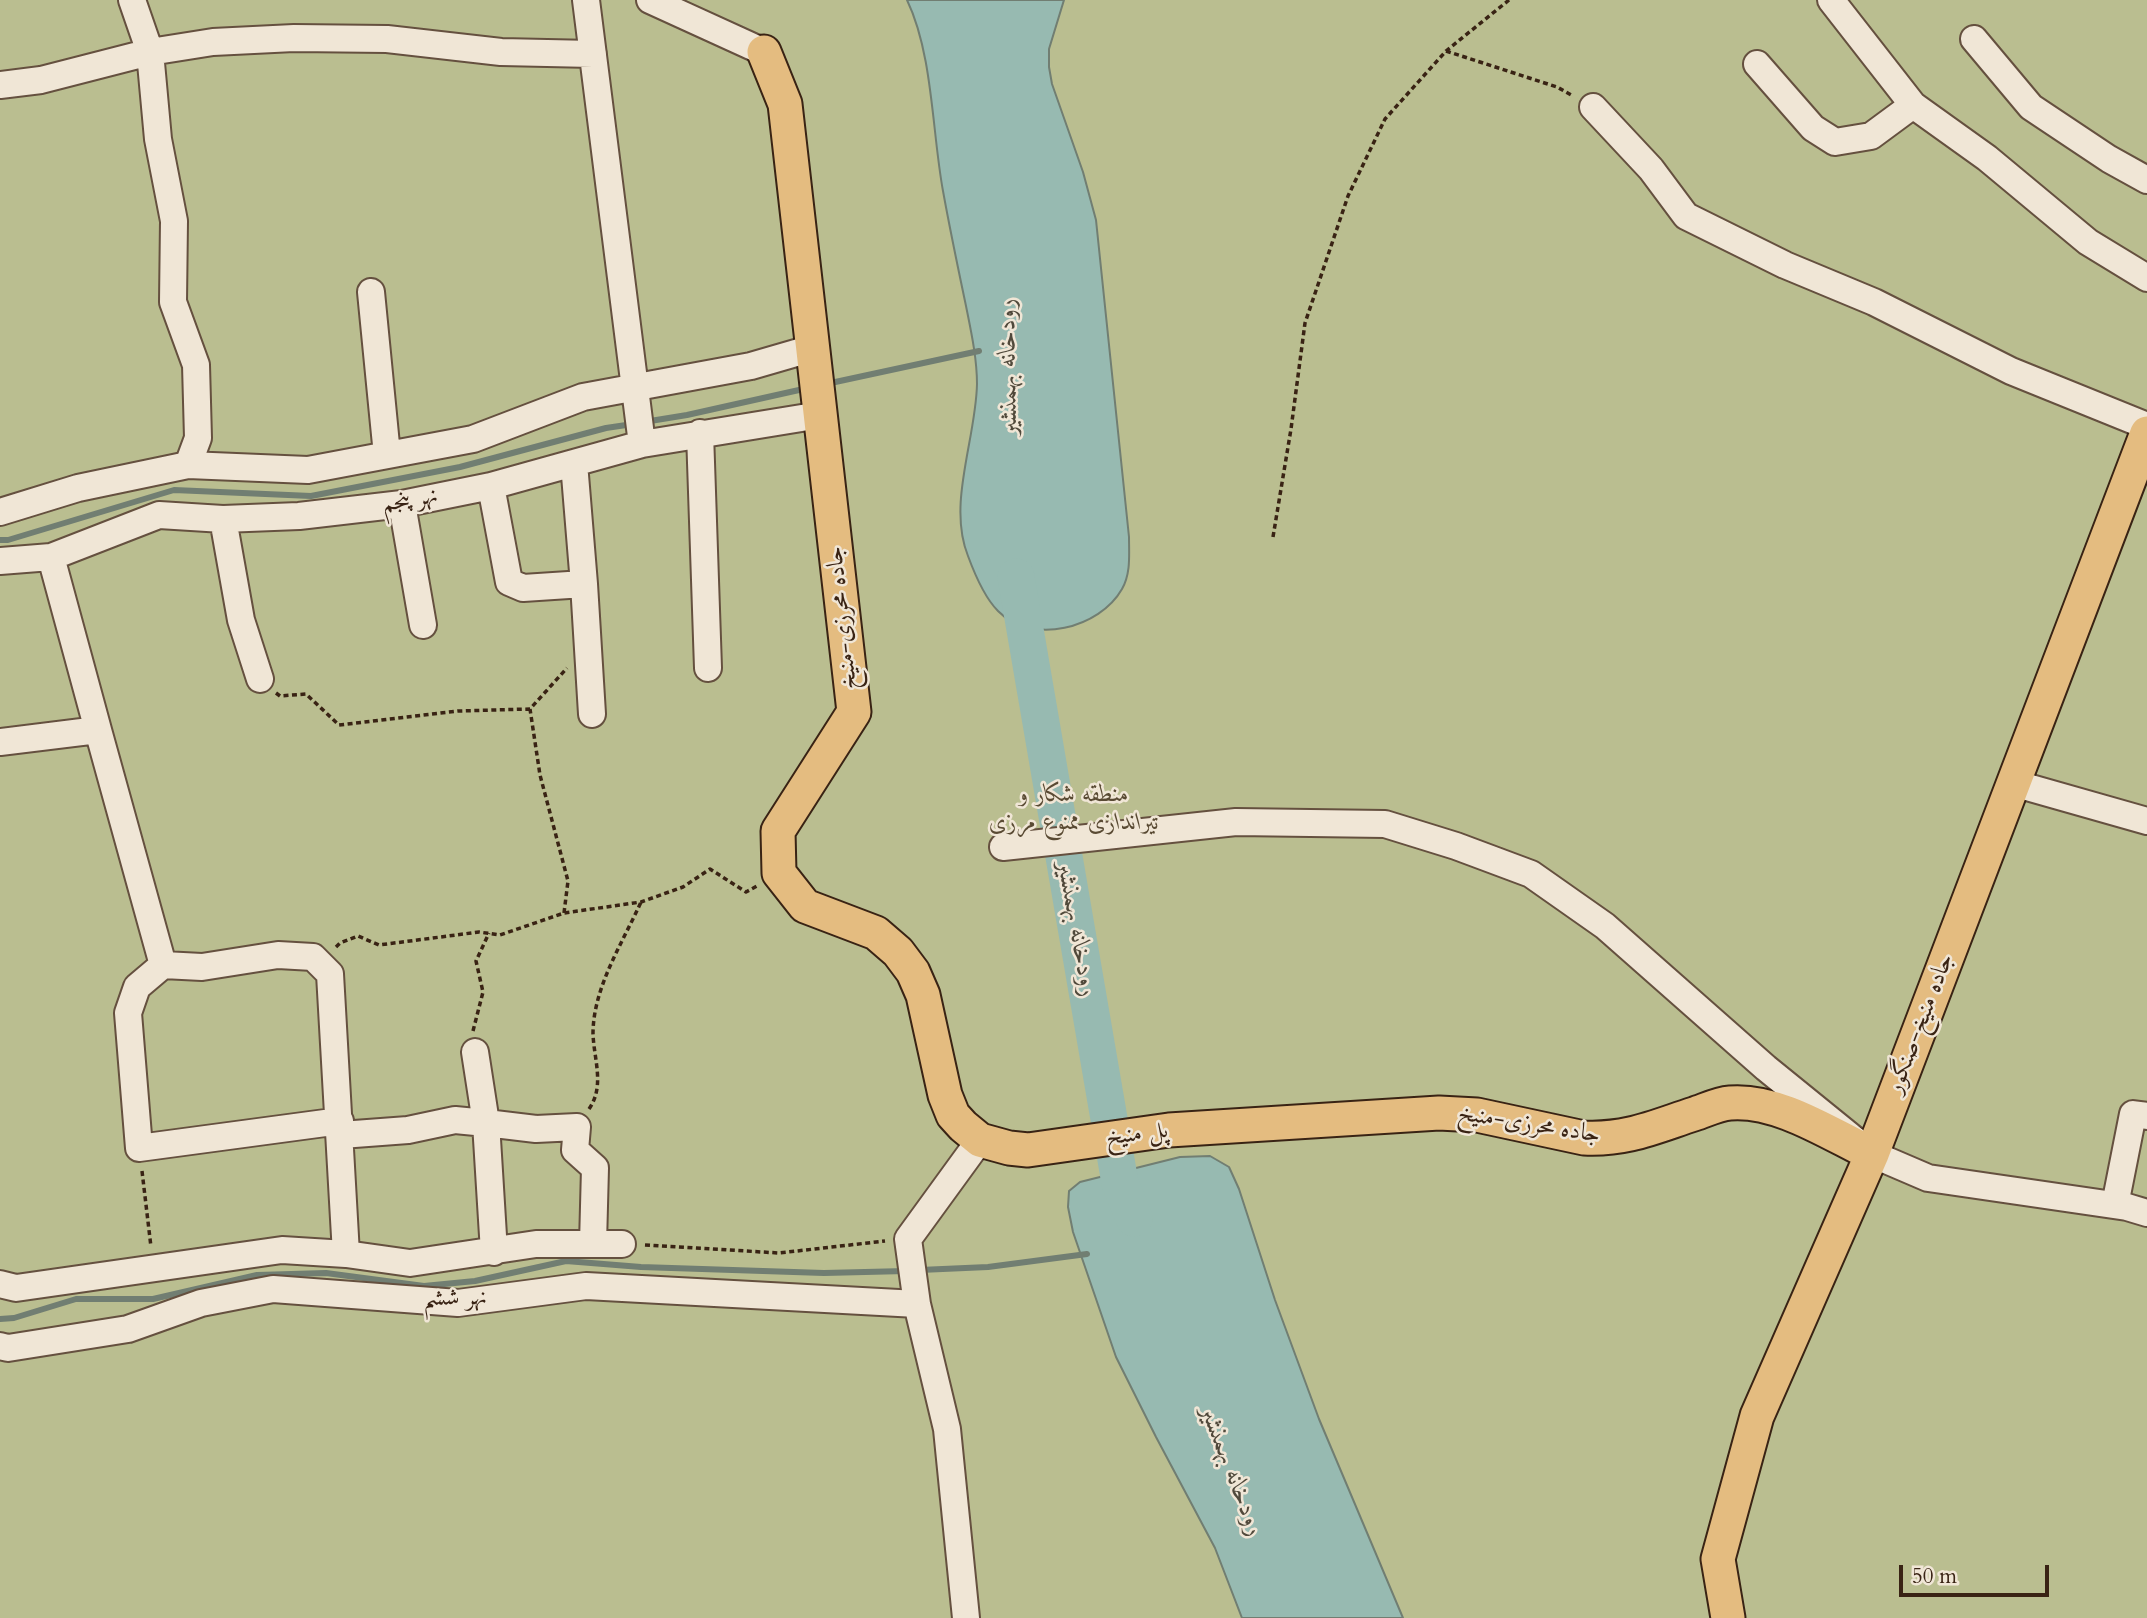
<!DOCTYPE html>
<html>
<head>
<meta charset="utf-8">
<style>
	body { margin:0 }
	#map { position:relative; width:2147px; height:1618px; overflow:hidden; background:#e8d8c0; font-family:Cardo,serif }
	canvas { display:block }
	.scale { position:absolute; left:1899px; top:1565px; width:150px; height:32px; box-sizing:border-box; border:4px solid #392314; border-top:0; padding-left:9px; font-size:21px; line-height:24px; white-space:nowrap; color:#392314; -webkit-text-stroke:5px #f0e6d6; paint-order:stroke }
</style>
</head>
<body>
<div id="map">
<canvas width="2147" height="1618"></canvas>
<div class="scale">50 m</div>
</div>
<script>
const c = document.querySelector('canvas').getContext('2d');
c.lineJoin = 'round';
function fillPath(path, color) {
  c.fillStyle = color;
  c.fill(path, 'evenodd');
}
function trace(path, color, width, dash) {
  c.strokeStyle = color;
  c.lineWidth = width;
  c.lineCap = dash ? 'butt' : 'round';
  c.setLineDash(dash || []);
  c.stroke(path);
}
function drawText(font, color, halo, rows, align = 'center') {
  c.font = font + ' Cardo,Amiri,serif';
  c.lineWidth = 5;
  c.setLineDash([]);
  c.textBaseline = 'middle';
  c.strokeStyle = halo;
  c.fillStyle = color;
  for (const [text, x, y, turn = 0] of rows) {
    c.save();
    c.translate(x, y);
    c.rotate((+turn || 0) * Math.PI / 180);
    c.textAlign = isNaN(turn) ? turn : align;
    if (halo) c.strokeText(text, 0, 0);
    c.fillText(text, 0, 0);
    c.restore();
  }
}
const green = new Path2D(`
	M0,0H2147V1618H0Z`);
const water = new Path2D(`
	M907,0H1064L1049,49V67L1052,84L1083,172L1096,220L1129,537C1129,555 1131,573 1122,589C1100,628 1032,646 998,611C984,597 975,575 968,556C947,504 976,439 977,384C977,358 971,331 966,306C958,268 950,230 943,191C932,132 933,54 907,0Z
	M1210,1156L1229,1167L1239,1189L1275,1300L1319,1419L1403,1618H1242L1215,1548L1156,1437L1116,1357L1073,1232L1068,1207L1069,1191L1080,1182L1180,1157Z`);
const stream = new Path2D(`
	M826,384L979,351
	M644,422L687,415L808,388
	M0,540H8L174,490L311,496L460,467L606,428L633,424
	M920,1270L988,1267L1087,1254
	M0,1319L14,1318L76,1299H153L257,1275L326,1273L424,1286L475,1281L566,1261L641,1267L824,1273L906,1271`);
const river = new Path2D(`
	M1016,577L1120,1183L1134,1218`);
const path = new Path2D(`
	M1446,51L1557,87L1573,96
	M1273,537L1291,429L1305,323L1348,196L1385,119L1446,51L1509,0
	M276,693L280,696L306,694L339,725L458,711L530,709
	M564,913L568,881L540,775L530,709L567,668
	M336,947L340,943L358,936L379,945L479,932L500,935L564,913L641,902L683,887L710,869L746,892L757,886
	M473,1031L483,992L476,961L489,933
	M589,1109C605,1086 594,1060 593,1034C593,988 622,944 641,902
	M142,1171L151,1247
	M645,1245L779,1253L885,1241`);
const minor = new Path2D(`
	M586,0L642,444
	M650,0L764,52
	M1831,0L1913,105L1987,158L2088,242L2147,278
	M1974,39L2031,107L2109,159L2147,180
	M1757,64L1813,128L1835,142L1871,136L1913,105
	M0,85L41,80L150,52L132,0
	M1593,107L1651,169L1686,216L1785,265L1874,302L2011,371L2147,426
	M371,292L387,455
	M700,433L708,668
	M188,465L198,438L196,365L173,302L174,221L158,139L150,52L213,42L294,38L387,39L501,52L593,54
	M491,486L509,582L523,588L584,584L574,463
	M402,504L423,625
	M0,512L78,488L188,465L308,470L473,439L583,397L751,366L813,348
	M223,519L241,620L260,679
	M0,561L51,557L159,515L223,519L299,516L402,504L491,486L642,444L820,415
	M584,584L592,714
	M98,730L163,965L202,967L278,955L313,957L330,974L346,1254
	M0,742L98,730L51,557
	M2013,783L2147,821
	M1003,847L1236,822L1385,824L1456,846L1531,874L1605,926L1766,1068L1872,1154L1928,1178L2127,1207L2147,1213
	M163,965L137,987L128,1013L139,1148L340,1121
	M475,1052L486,1123L536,1129L577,1127L575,1150L595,1168L593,1244
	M341,1135L408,1130L455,1120L486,1123L494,1252
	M2115,1205L2133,1114L2147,1116
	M0,1284L16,1288L282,1250L346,1254L410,1263L536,1244H622
	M0,1346L8,1348L128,1329L201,1303L273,1289L458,1303L586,1286L917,1304
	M966,1618L947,1429L917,1304L908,1239L980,1140`);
const major = new Path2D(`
	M764,52L785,104L854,712L778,831L779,873L805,906L876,933L898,952L913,972L923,995L945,1095L953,1115L963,1126L980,1140L1009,1148L1028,1150L1169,1130L1439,1113L1477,1115L1584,1138C1627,1140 1654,1127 1694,1114C1706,1110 1718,1104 1730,1103C1778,1099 1830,1134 1872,1154
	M1728,1618L1718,1559L1757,1416L1872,1154L2147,433`);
const streetNames = [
	["نهر پنجم",410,501,-10],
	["جاده محرزی-منیخ",843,618,-96],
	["جاده منیخ-صنگور",1921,1024,-69],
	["جاده محرزی-منیخ",1529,1125,9],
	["پل منیخ",1137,1135,-7],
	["نهر ششم",455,1299,-1]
];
const parkNames = [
	["منطقه شکار و",1074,795],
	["تیراندازی ممنوع مرزی",1074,823]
];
const waterNames = [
	["رودخانه بهمنشیر",1009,367,-91],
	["رودخانه بهمنشیر",1076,929,80],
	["رودخانه بهمنشیر",1231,1471,69]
];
fillPath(green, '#babe90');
fillPath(water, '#97bab1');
trace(water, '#717e72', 2);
trace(stream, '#717e72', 6);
trace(river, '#97bab1', 37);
trace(minor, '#65503f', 30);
trace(major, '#392314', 37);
trace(path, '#392314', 3.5, [5, 3.5]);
trace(minor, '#f0e6d6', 26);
trace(major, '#e4bc80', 33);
drawText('24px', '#392314', '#f0e6d6', streetNames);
drawText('italic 24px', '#594a33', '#f0e6d6', parkNames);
drawText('italic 26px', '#50493b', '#f0e6d6', waterNames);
</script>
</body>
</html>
